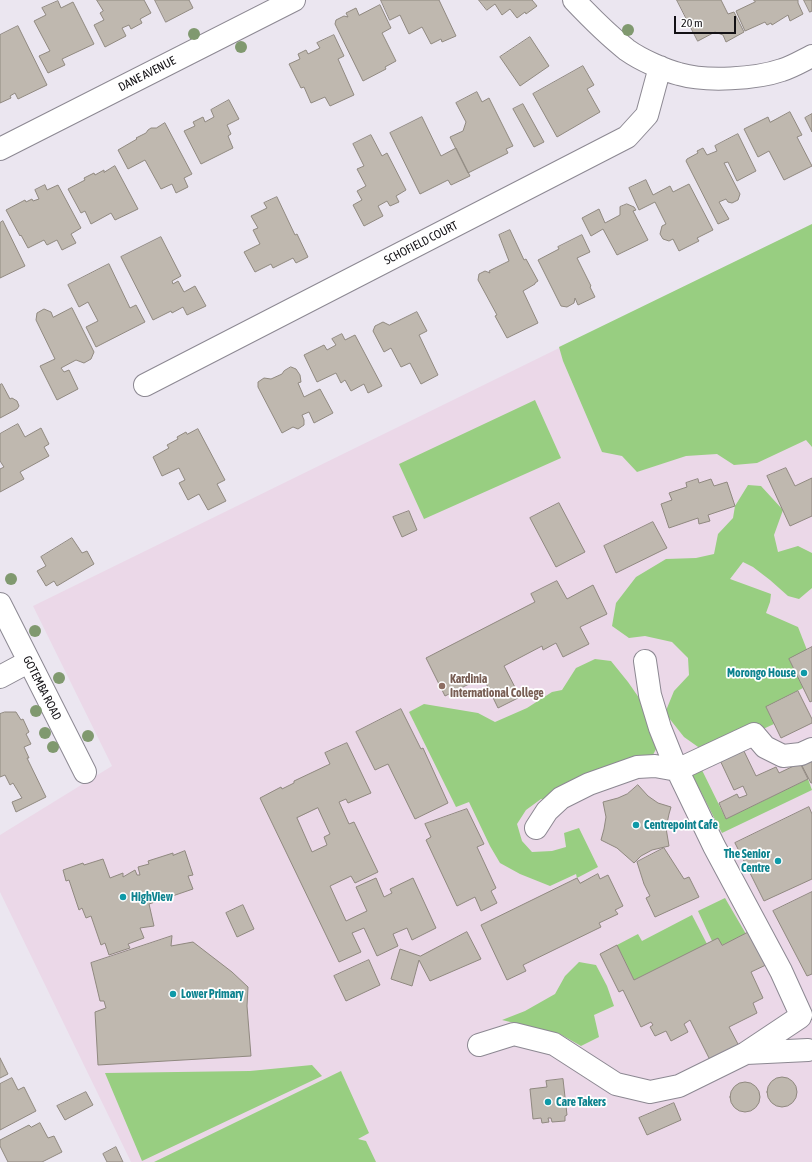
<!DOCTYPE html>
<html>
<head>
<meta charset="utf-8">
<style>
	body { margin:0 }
	#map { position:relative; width:812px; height:1162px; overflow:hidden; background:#ebe6f0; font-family:"Asap Condensed",sans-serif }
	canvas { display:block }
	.scale { position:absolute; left:674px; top:16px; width:62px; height:18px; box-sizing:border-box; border:2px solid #131115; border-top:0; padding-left:5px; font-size:12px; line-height:14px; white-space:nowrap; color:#131115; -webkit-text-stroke:3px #fff; paint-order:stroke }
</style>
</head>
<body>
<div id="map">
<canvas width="812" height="1162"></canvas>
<div class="scale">20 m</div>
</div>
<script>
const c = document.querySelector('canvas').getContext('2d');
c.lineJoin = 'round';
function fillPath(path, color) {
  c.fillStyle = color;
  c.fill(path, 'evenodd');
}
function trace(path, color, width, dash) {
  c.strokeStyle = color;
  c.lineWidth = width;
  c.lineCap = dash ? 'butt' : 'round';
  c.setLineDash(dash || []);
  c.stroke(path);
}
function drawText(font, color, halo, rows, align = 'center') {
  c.font = font + ' "Asap Condensed",sans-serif';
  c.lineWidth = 3.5;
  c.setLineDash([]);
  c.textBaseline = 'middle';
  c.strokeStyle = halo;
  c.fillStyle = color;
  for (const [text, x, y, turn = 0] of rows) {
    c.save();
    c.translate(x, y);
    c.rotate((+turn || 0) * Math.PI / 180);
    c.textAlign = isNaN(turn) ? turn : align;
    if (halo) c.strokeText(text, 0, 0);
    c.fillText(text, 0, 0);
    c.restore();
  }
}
const education = new Path2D(`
	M812,224V1162H131L0,892V835L112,766L33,606Z`);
const green = new Path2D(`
	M812,224V447L806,440L757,463L734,465L717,454L686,456L637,472L622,456L602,452L563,361L559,347Z
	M535,400L561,458L424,519L399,464Z
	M748,485L761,486L783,510L774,535L778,552L798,546L812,553V588L799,599L788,596L770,580L753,567L743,562L730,579L771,594L770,602L766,613L798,627L807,650L789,659L803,688L766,707L774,724L715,751L701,749L684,737L665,713L674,691L689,675L688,658L672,642L645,636L629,638L612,626L616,603L636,577L666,559L696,558L714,554L718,534L733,518L735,506Z
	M595,659L611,661L628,682L644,705L661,739L653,755L561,798L541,799L526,810L517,824L522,841L532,852L552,851L566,847L564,833L579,828L598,867L577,878L576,874L550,886L520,874L500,863L490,846L469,802L456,807L409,712L424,704L478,713L495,722L527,708L552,692L562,690L576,668Z
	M699,764L726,819L808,779L812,790L722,833L689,769Z
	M725,898L746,934L722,945L712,941L698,911Z
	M692,915L707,944L634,980L617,945L638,934L642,941Z
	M579,962L596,965L607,986L614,1006L594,1015L599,1037L581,1046L560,1034L502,1020L525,1011L555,994L565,976Z
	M312,1065L322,1076L142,1161L105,1073L250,1071Z
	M341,1071L369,1133L358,1139L366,1141L376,1162H154Z`);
const building = new Path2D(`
	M97,0H144L151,13L140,19L142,23L131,29L129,25L122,28L126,36L105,47L94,25L104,20L100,13L103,11Z
	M155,0H189L193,8L166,22Z
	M381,0H439L456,36L442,42L441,39L431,44L422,27L409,34L400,15L390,20Z
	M479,0H532L537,6L526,14L525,12L517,18L510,9L502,15L495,4L487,10Z
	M677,0H721L728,14L734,12L744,32L726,42L723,35L715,32L698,41Z
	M754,0H798V3L803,14L790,21L788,15L772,25L771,23L767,25L765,22L745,31L736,11L755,2Z
	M804,0H812V11L810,12Z
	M58,1L61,8L73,2L94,44L62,59L65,65L48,73L39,56L50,51L34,21L46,15L42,8Z
	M380,5L391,28L382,33L396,61L385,67L386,69L363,81L335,24L336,20L344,16L348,17L346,13L356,8L359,15Z
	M18,26L47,85L18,99L15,93L10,96L11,98L0,103V35Z
	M334,35L344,56L338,59L354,95L330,106L325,97L311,103L304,87L301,88L289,64L300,59L298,54L306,50L308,54L320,48L317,43Z
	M530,37L549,66L520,86L500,57Z
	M583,66L594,85L587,89L600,112L557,137L533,94Z
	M477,92L482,102L489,98L513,146L506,149L508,153L468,173L450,137L463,131L466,122L456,103Z
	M229,100L239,119L227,125L231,134L228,136L233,148L201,164L184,131L195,126L193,122L203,117L205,122L214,117L211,110Z
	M523,104L544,142L534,147L513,109Z
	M790,112L802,135L797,137L812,166L784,180L769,151L758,157L744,129L768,117L770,122Z
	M812,114V132L805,118Z
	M422,117L441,156L456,148L470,176L451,185L448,180L420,194L390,133Z
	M165,123L192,174L184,178L188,187L176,193L172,184L161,189L145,160L128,169L118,150L137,139L136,138L146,133L148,130L151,128H156Z
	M738,134L756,171L737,181L728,162L724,163L740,194L738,200L732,203L728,202L726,199L719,202L729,219L718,224L686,161L687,159L698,153L697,151L703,148L707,155L717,151L715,146Z
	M371,135L382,156L387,153L406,190L396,196L399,202L390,206L387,201L378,206L383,216L364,226L353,205L362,200L357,191L366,186L357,169L364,166L353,144Z
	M115,166L138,209L115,220L111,213L91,224L85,211L81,213L68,189L85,180L84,178L94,173L95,175L104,170V172Z
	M646,180L653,195L670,186L673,192L689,184L713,230L697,238L699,241L679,251L673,239L669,241L663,239L660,234L662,226L666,224L655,202L639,210L629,188Z
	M45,185L47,190L58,185L81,228L71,234L76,243L62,250L57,240L47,245L44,240L28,248L21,235L20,236L6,210L25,200L26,202L32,199L33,201L39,199L35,190Z
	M277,197L295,235L297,234L308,257L296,263L293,258L273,268L271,264L255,272L244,252L260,244L253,230L258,228L251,216L267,208L264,203Z
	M627,204L634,207L636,210L633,211L648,240L617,255L603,229L591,236L582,218L599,209L605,223L620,215V207Z
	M3,221L25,266L0,278V223Z
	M510,230L524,260L526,259L538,281L535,283V284L523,291L538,323L507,338L495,316L497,315L478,280L479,274L485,271L490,273L489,271L509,261L499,235Z
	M582,235L590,252L577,258L591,286L590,287L595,297L578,305L575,298L574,303L567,307L561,306L538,260L559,249L558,247Z
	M161,237L181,276L172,281L173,284L178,281L184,292L195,286L206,306L187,315L183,307L172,313L171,311L153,320L121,257Z
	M109,264L130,308L136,305L145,322L96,347L86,327L98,321L88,302L79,307L68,285Z
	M72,308L94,352L91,359L84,363L76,360L61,368L64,372L69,370L78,389L57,400L40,366L55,359L36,320L37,313L44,309L51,312L53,317Z
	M417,312L427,331L419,335L438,375L421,384L410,363L401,367L391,348L384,352L373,331L375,326L383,322L389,325Z
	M342,334L345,340L355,335L382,386L368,393L364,384L351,391L345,380L341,383L336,373L317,382L304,355L324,345L327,350L336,345L332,339Z
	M291,367L296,369L300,375L301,382L298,383L304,397L320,389L333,413L314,423L309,412L302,415L304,420V425L298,429L293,427L282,433L258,387V382L264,378L271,379L282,374L284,371Z
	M2,384L10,399L12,398L17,401L19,406L17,409L0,418V385Z
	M18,424L25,437L41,428L49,444L44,447L49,456L20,472L24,479L0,492V469L4,467L0,461V434Z
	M198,429L225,480L217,484L226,501L208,510L199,494L188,500L179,483L185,480L179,468L162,476L153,457L169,448L167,445L178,439L177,437L186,432L187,434Z
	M786,468L795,486L812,478V516L790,526L767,476Z
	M698,479L699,483L711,479L714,486L727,482L735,506L708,515L710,521L699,524L698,518L669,528L661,504L672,500L669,493L687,487L686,483Z
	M559,503L585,552L556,567L530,518Z
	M409,511L417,530L402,537L393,517Z
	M653,522L667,548L616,573L604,546Z
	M72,538L82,553L87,551L94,564L57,586L54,581L46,586L37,571L46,566L41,557Z
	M557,581L567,599L593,585L607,614L580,627L589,644L563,657L556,643L543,650L542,646L504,666L520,697L498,708L483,677L445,696L426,658L535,602L531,594Z
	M812,647V701L810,702L789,659Z
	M798,691L812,719V723L781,738L766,707Z
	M401,709L421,749L423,748L448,803L415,819L388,764L375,770L356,732Z
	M5,712H16L21,720L23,719L29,732L26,734L31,744L24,747L29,758H27L46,797L16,812L12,802L22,798L13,783L10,785L5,775L0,777V714Z
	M347,743L371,793L348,803L346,799L339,802L349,824L354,822L378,872L355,883L351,876L330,886L346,921L367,911L356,887L376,878L384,897L392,893L390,889L413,878L436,928L412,940L407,928L393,934L398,946L377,956L364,928L352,933L361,952L339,962L260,798L281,787L282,789L294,783V781L330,764L325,753ZM318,808L330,834L324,837L327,845L312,852L297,818Z
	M741,745L756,776L776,767L779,773L800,763L808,779L726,819L719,803L737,794L739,798L747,795L743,786L734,790L718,756Z
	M812,756V783H811L800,762Z
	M638,785L648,796L658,803L671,807L669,814L666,828L669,846L652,850L641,856L634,863L617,848L601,840L604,829L606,817L603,802L618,798L627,794Z
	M809,807L812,814V879L764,901L735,843Z
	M467,809L484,844L477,847L496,888L491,891L497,903L481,911L475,897L457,906L426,840L431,837L425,824Z
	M664,848L684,879L689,877L699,897L655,917L646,898L650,896L644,884L637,862Z
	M185,851L193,875L188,876L193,889L149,904L154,926L140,928L144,938L128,944L130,948L109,955L105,943L101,945L91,916L86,918L82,908L79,910L69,880L66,881L63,870L83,863L84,865L103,859L110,878L123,873V877L135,870L137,875H140L138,867L149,864L148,861L173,853V855Z
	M598,874L600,879L608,875L623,906L615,910L618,914L599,923L601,927L523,965L526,971L507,980L481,925L577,878L580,883Z
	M812,892V974L807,976L773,911Z
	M243,905L254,929L237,937L226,913Z
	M751,931L768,964L751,972L763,998L753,1003L757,1013L729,1027L739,1046L710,1060L690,1020L684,1024L688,1032L671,1041L666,1031L655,1036L650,1027L653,1025L651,1022L641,1027L623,990L619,992L600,954L617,945L634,980L718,938L722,945Z
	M467,932L481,959L430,981L419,960L412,986L391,979L400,949L420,956Z
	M172,936L171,946L193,942L232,972L248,987L247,1006L251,1056L98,1065L95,1012L106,1008L104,1001H100L91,963Z
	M369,960L380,985L346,1001L334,976Z
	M0,1058L8,1074L0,1078Z
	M767 1092a15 15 0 1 1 30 0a15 15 0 1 1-30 0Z
	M12,1078L18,1090L24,1087L36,1111L0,1130V1084Z
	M563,1079L567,1115L565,1116V1121L552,1122L551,1118H548L549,1122L542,1123L541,1118L533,1119L530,1089L547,1087L546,1081Z
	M730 1097a15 15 0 1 1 30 0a15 15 0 1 1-30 0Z
	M86,1092L93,1105L65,1120L57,1106Z
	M674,1103L681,1120L647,1135L639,1118Z
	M40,1123L48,1138L54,1136L62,1152L42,1162H8L0,1146V1140L29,1125L31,1127Z
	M116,1147L123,1162H107L103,1154Z`);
const minor = new Path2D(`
	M574,0C591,18 608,35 627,50C641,60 664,70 679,74C706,82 756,79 782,70C792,67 802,61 812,56
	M0,149L294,0
	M145,385L627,137L647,115L660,67
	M0,604L85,772
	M645,661L650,695L660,728L674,763L714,846L781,971L801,1015
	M0,677L28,662
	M536,828L547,811L561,798L589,784L637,767L655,766L677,770L754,734L765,747L783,756L801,754L812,749
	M479,1045L514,1034L554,1044L616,1084L650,1092L679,1086L746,1053L800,1017
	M746,1053L808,1050`);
const trees = [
	[628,30],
	[194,34],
	[241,47],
	[11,579],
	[35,631],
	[59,678],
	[36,711],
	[45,733],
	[88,736],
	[53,747]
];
const markers = [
	[804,673,4,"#0f9aa8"],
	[442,686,4,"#8d6e63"],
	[636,825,4,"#0f9aa8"],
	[778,861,4,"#0f9aa8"],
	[123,897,4,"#0f9aa8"],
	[173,994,4,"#0f9aa8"],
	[548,1102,4,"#0f9aa8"]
];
const streetNames = [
	["DANE AVENUE",147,74,-27],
	["SCHOFIELD COURT",421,243,-27],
	["GOTEMBA ROAD",42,688,63]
];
const cultureNames = [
	["Morongo House",796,673,"right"],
	["Centrepoint Cafe",644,825],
	["The Senior",770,854,"right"],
	["Centre",770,868,"right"],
	["HighView",131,897],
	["Lower Primary",181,994],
	["Care Takers",556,1102]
];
const educationNames = [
	["Kardinia",450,679],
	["International College",450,693]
];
fillPath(education, '#ebd8e8');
fillPath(green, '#98ce81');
fillPath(building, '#bfb8af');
trace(building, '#908980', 1);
trace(minor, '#8c8892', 24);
trace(minor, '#fff', 22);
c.fillStyle = '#80996f';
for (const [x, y] of trees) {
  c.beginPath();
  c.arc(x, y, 6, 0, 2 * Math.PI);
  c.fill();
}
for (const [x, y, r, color] of markers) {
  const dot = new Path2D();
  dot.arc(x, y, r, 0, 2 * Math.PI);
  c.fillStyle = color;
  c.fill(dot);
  trace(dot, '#fff', 1.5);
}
drawText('12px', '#131115', '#fff', streetNames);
drawText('bold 12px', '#0d838f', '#fff', cultureNames, 'left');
drawText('bold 12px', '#785e54', '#fff', educationNames, 'left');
</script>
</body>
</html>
